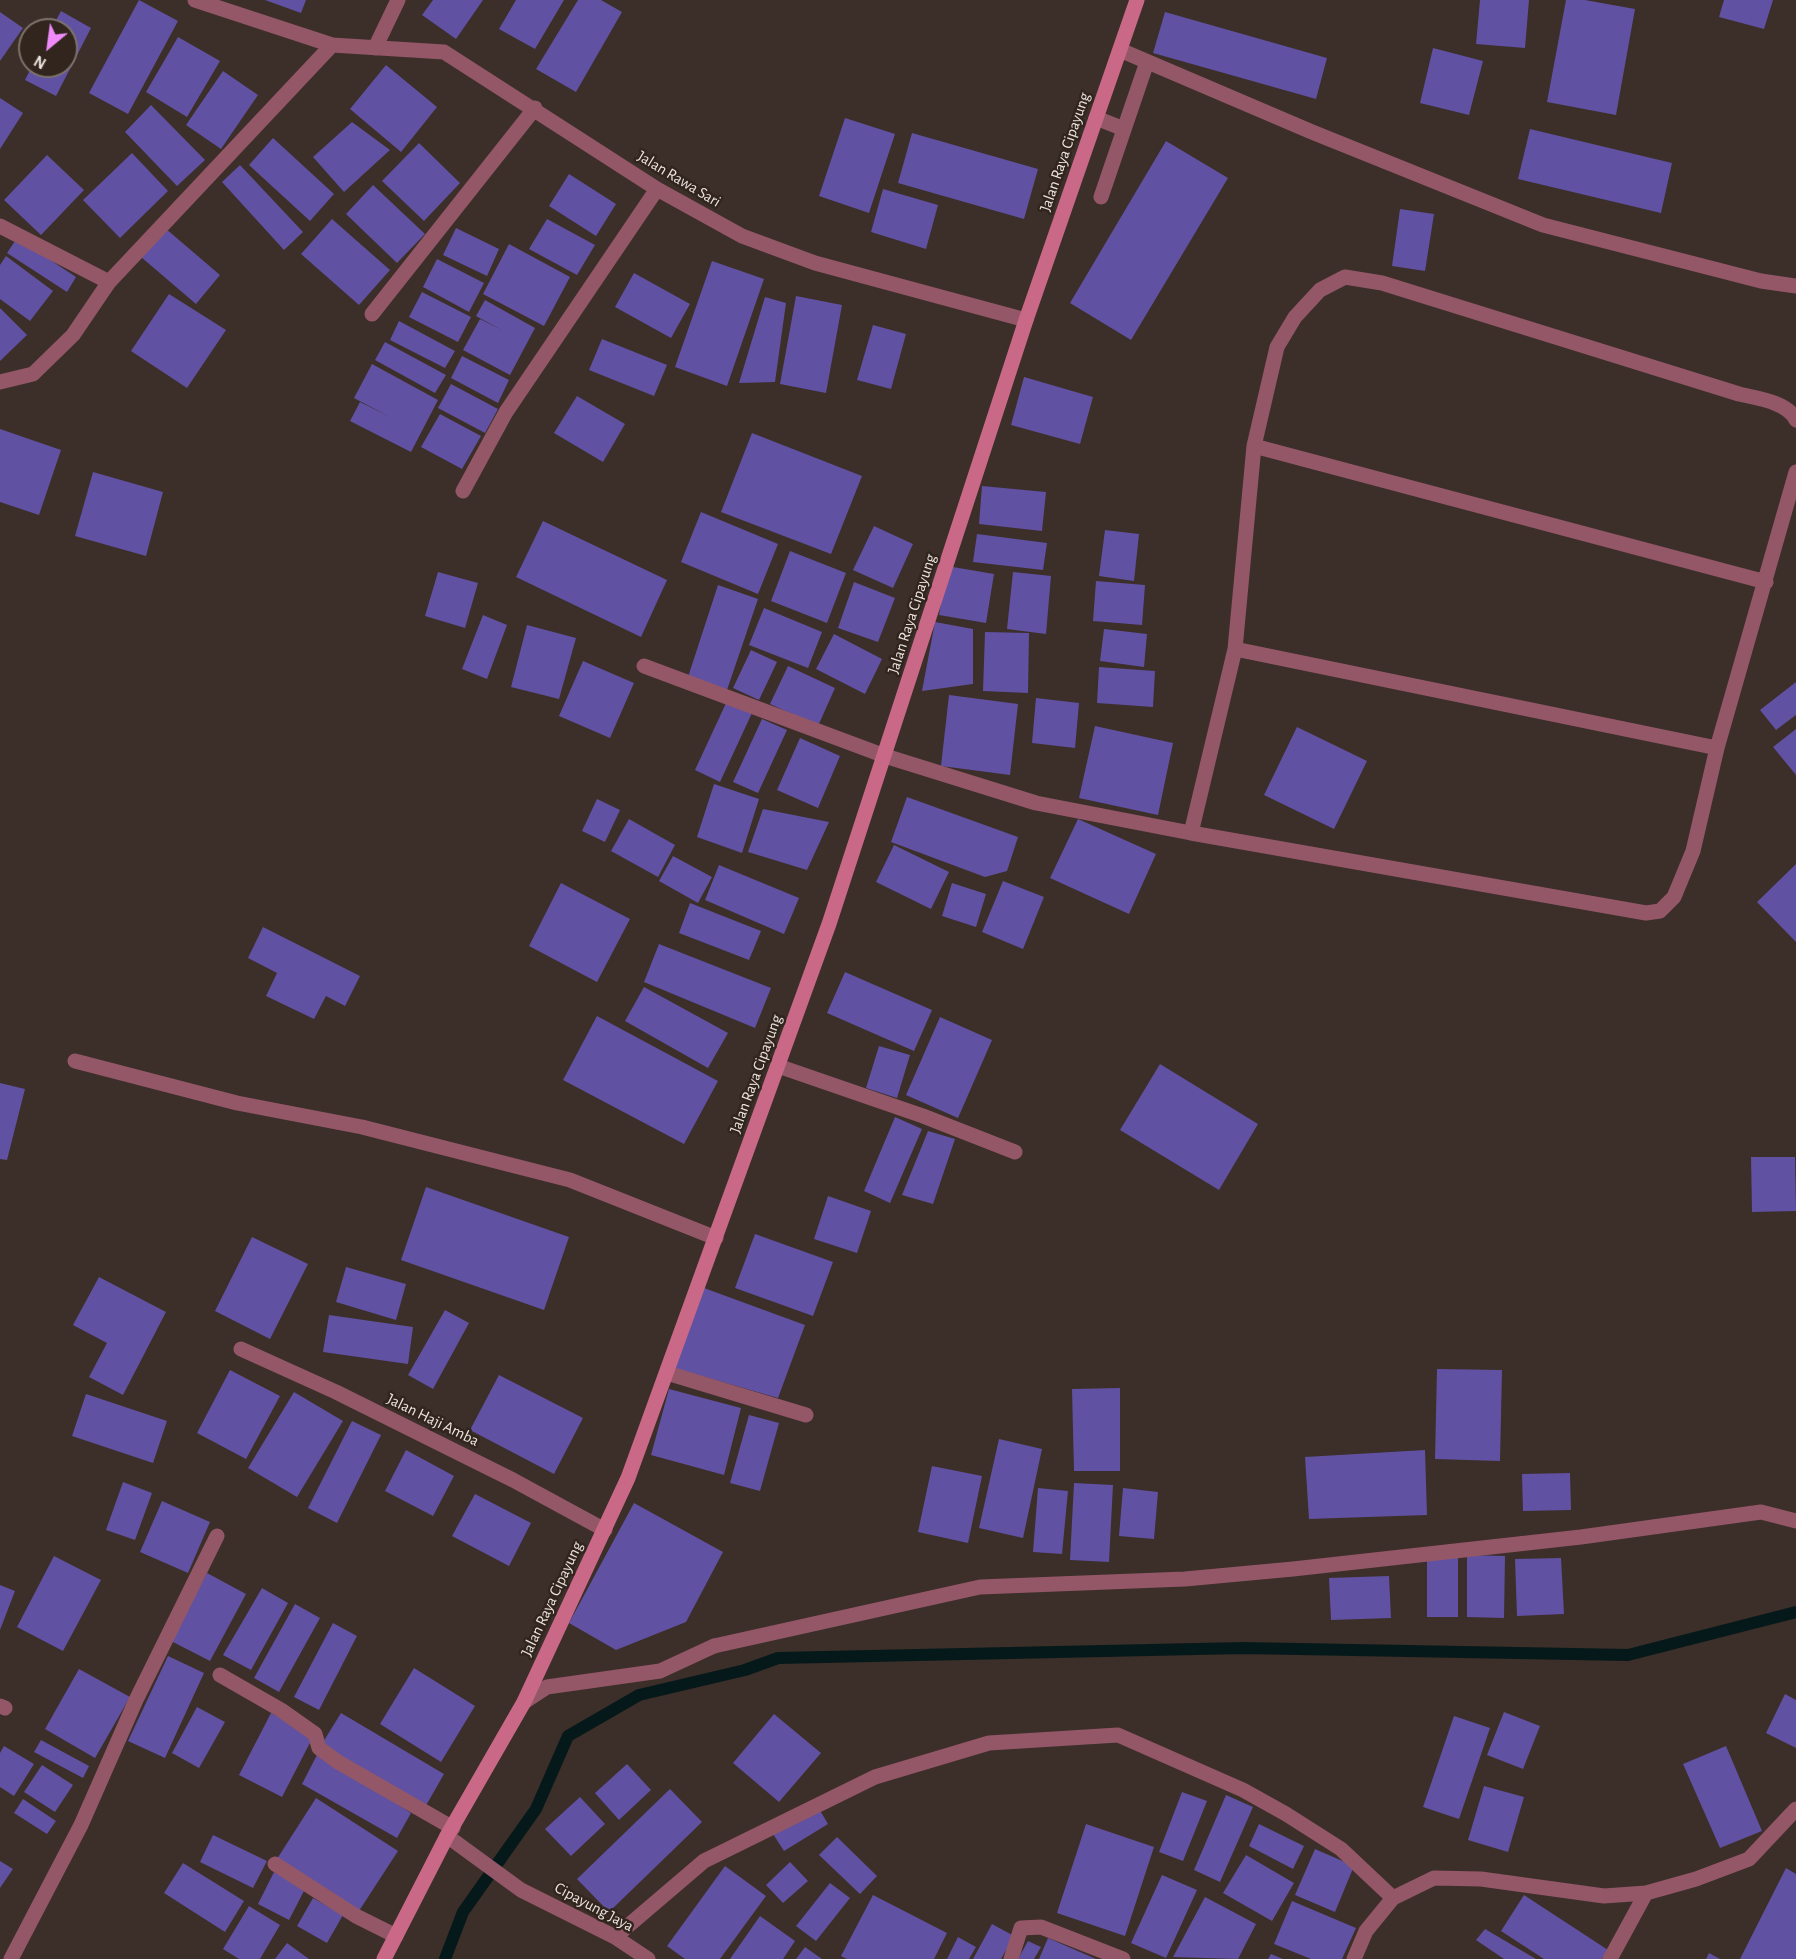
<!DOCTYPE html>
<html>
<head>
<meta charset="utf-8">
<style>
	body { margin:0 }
	#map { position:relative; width:1796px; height:1959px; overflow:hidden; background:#3c2e28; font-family:"Alegreya Sans",sans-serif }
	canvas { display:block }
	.north { position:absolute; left:18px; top:18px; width:60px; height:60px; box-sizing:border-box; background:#31251e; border:2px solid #7c716b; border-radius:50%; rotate:209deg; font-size:16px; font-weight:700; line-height:24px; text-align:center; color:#ece3df }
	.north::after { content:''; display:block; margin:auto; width:21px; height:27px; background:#ee8bf8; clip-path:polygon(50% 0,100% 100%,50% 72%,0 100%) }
</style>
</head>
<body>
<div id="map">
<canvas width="1796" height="1959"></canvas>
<div class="north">N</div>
</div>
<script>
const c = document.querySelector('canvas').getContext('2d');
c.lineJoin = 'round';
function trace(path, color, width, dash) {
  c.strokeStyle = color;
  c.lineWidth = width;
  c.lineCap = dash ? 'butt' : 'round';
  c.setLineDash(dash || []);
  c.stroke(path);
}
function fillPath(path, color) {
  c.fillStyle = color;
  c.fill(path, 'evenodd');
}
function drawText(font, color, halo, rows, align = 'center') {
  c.font = font + ' "Alegreya Sans",sans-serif';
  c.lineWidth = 5;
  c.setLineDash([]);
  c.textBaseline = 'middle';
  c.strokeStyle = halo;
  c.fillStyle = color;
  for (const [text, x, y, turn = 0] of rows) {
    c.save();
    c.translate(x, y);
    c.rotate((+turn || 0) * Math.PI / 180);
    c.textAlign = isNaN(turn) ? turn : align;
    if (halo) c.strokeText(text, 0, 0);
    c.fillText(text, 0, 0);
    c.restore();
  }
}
const stream = new Path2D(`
	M445,1959L463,1912L536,1809L568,1736L639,1695L745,1670L778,1658L1243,1648L1628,1655L1796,1612`);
const building = new Path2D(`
	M139,0L178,21L128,114L89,93Z
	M265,0H306L301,13Z
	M433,0H483L456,39L422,15Z
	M516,0H564L535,49L499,29Z
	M578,0H601L622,12L576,92L536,69Z
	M1480,0H1529L1525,48L1476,44Z
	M1566,0H1585L1635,9L1616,115L1547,102Z
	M1724,0H1773L1764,29L1719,17Z
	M61,11L91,28L56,96L25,80L32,66H66V30H51Z
	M0,12L23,28L0,61Z
	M1165,12L1327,58L1316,99L1153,53Z
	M178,37L220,61L187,117L146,92Z
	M1433,48L1483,61L1469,115L1420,103Z
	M386,65L437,107L401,152L350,109Z
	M223,71L258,95L221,149L186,125Z
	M0,98L23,113L0,149Z
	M151,105L205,160L177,186L125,132Z
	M845,118L895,134L869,213L819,196Z
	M352,122L390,150L344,192L313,157Z
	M1530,129L1672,163L1661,213L1518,179Z
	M912,133L1038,169L1024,219L898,183Z
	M273,138L334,194L310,221L249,165Z
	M1166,141L1228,178L1131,340L1070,303Z
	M419,143L460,183L424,221L382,181Z
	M132,153L168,191L120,238L83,200Z
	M47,155L84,190L41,235L4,200Z
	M240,165L303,232L284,250L222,182Z
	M569,174L616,204L596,236L549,206Z
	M373,185L425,234L397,263L346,214Z
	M883,189L938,205L926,249L871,232Z
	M1400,209L1434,214L1425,271L1392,266Z
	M332,219L390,270L359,305L301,254Z
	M547,219L595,245L577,275L529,249Z
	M165,228L220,275L196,304L141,257Z
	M456,228L499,249L487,276L443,255Z
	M17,238L76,277L67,292L7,253Z
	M509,244L570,277L544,326L483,294Z
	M6,256L53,291L30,321L0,299V265Z
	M437,259L484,283L469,312L423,287Z
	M712,261L764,279L727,386L675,367Z
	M634,273L690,304L671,338L615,307Z
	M422,292L471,317L458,342L409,317Z
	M169,294L226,330L187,388L131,351Z
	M796,296L842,305L826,393L780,384Z
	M765,297L786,303L775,382L739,383Z
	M485,300L535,328L510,375L463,350L480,319L502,330L476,316Z
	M0,308L27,335L0,361Z
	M399,321L455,351L445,368L390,340Z
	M873,325L906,334L891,389L857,380Z
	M602,339L667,365L654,396L589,370Z
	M385,342L446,375L435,393L375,360Z
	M462,356L509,380L498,403L451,378Z
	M372,364L438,400L411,452L350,421L360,402L390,417L354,398Z
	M1024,377L1093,397L1080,444L1011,425Z
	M451,384L498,409L485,433L438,408Z
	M577,396L625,424L603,462L554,433Z
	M440,414L481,436L462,469L421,447Z
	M0,429L61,450L39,515L0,502Z
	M752,433L862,476L831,554L721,512Z
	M93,472L163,492L146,556L75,536Z
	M982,486L1046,492L1042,531L979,524Z
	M701,512L778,544L758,594L681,562Z
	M543,521L667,580L641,637L516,577Z
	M874,526L913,544L893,588L853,570Z
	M1105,530L1139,534L1134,581L1099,576Z
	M977,534L1047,543L1043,570L973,562Z
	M790,551L846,573L827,623L771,601Z
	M947,566L994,574L986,623L939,615Z
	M438,572L478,583L465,628L425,616Z
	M1013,572L1051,576L1046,634L1007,629Z
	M1096,581L1145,585L1142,625L1093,621Z
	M854,582L895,598L878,642L838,628Z
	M718,585L758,599L727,690L688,677Z
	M764,608L822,632L808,668L749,645Z
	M483,615L507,625L487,679L462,669Z
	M935,622L973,629V684L922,691Z
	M527,625L576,638L559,699L511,687Z
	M1104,629L1147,634L1144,667L1100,661Z
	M985,632L1029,633L1028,693L983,691Z
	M834,634L882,659L865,694L816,669Z
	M751,650L777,662L759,700L733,688Z
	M583,661L634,683L610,738L559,716Z
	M788,666L835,688L818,726L770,704Z
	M1099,667L1155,671L1153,707L1097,703Z
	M1796,682V715L1776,730L1760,710Z
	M949,695L1018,704L1010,775L941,766Z
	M1036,698L1079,703L1075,748L1032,743Z
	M727,701L752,713L720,782L695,770Z
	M762,719L787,730L758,793L733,782Z
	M1095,726L1173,743L1158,815L1079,798Z
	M1297,727L1367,761L1334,829L1264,795Z
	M1796,729V775L1773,747Z
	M800,738L840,756L818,808L777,790Z
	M714,784L759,799L742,853L697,837Z
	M907,797L1018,837L1007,871L985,877L891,842Z
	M597,799L620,810L605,842L582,831Z
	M763,809L829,822L807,870L748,852Z
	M629,819L675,845L658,877L611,851Z
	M1078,819L1156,854L1129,914L1050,878Z
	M894,845L949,872L931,909L876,882Z
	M673,856L712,877L698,903L659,881Z
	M1796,864V942L1757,902Z
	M719,865L799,898L784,934L705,900Z
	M1003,881L1044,897L1023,949L982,932Z
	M561,883L630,919L597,982L529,946Z
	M952,883L986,894L976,927L942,916Z
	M690,903L761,931L749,960L679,933Z
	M263,927L360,976L345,1006L326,996L314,1019L266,996L277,973L248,958Z
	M659,944L771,988L755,1028L644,982Z
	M845,972L932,1010L914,1051L827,1013Z
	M644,987L728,1033L708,1068L625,1021Z
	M597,1016L718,1081L684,1144L563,1080Z
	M940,1017L992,1040L958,1118L906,1095Z
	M879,1046L910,1055L897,1098L866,1088Z
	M1160,1064L1258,1124L1219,1190L1120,1130Z
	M0,1083L25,1089L7,1160L0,1159Z
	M895,1117L922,1129L890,1203L864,1191Z
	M928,1131L955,1139L933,1204L902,1195Z
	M1751,1157H1795L1796,1211L1752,1212Z
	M426,1187L569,1237L544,1310L401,1260Z
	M828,1196L871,1211L857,1253L814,1239Z
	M755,1234L833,1262L813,1316L735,1288Z
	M252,1237L308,1264L270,1339L215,1311Z
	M346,1267L406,1284L396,1320L336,1302Z
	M99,1277L166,1312L123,1395L89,1377L107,1343L73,1325Z
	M704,1288L805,1325L778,1398L674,1368Z
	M445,1310L469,1323L433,1389L408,1375Z
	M329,1315L413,1327L408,1364L323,1352Z
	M1437,1369L1502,1370L1500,1461L1435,1459Z
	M230,1370L280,1396L246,1459L197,1433Z
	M499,1375L583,1418L554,1474L470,1430Z
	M1120,1388V1471H1074L1072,1389Z
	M669,1389L741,1408L724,1475L651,1455Z
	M294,1392L343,1421L297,1497L248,1468Z
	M86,1394L167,1421L153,1463L72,1436Z
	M749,1415L779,1423L760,1491L730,1483Z
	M352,1421L381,1435L337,1523L308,1508Z
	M999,1439L1042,1449L1023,1538L979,1528Z
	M406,1450L454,1476L433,1516L385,1491Z
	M1425,1450L1427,1515L1309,1519L1305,1457Z
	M932,1466L982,1476L968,1543L918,1532Z
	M1570,1473L1571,1510L1523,1511L1522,1474Z
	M123,1482L152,1493L135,1540L106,1530Z
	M1074,1483L1113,1485L1109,1562L1070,1560Z
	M1038,1488L1068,1491L1062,1554L1033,1552Z
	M1123,1488L1158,1492L1154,1539L1119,1536Z
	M475,1494L531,1523L509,1566L452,1536Z
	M162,1501L210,1522L188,1573L140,1552Z
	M634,1503L723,1552L686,1622L616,1650L569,1623Z
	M1467,1555L1505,1556L1504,1618L1467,1617Z
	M54,1556L101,1580L63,1651L17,1627Z
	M1427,1557H1458V1617H1427Z
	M1561,1558L1564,1614L1517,1616L1515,1559Z
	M207,1573L246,1594L210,1661L171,1641Z
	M1389,1576L1391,1618L1331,1620L1329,1578Z
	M0,1585L15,1591L0,1630Z
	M262,1588L288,1603L251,1670L223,1655Z
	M295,1604L320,1618L279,1692L254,1678Z
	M333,1623L357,1636L319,1710L294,1697Z
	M168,1656L204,1673L165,1758L128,1741Z
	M414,1668L475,1706L441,1762L380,1724Z
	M79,1669L130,1697L95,1758L45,1729Z
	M1785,1694L1796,1700V1748L1766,1733Z
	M197,1707L225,1722L199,1768L172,1753Z
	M1504,1712L1540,1726L1523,1769L1487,1755Z
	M271,1713L314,1735L282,1797L239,1775Z
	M341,1713L444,1774L424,1809L320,1747Z
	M774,1714L821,1753L779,1802L733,1763Z
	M1454,1716L1490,1728L1459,1819L1423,1807Z
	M41,1740L89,1766L83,1778L34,1752Z
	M4,1746L34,1764L14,1796L0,1787V1753Z
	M1726,1746L1762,1831L1720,1848L1683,1764Z
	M318,1753L411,1813L397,1838L302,1784Z
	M627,1764L651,1790L619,1820L595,1793Z
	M42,1765L73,1785L55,1812L24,1792Z
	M1484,1786L1524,1797L1508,1852L1468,1840Z
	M670,1789L702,1822L609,1912L577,1879Z
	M1182,1792L1207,1801L1183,1861L1159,1852Z
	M1226,1795L1253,1807L1220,1882L1194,1870Z
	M580,1797L605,1824L571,1856L545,1829Z
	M316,1798L398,1851L357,1914L275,1862Z
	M23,1799L56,1821L47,1834L14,1813Z
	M818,1807L828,1824L784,1851L773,1834Z
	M1086,1824L1154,1847L1125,1936L1057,1913Z
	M1259,1824L1304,1846L1293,1869L1249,1846Z
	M213,1835L267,1861L253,1888L200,1862Z
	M837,1837L877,1876L860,1894L819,1855Z
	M1315,1849L1354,1866L1335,1912L1295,1895Z
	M1246,1855L1294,1883L1272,1921L1223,1893Z
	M0,1861L13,1869L0,1888Z
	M790,1862L808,1881L783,1903L766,1885Z
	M183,1863L244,1901L225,1932L164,1893Z
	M725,1866L766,1896L720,1959H685L667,1946Z
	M1786,1868L1796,1874V1959H1740Z
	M274,1872L305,1889L289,1920L258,1904Z
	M1162,1875L1197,1890L1166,1958L1131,1943Z
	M830,1883L850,1898L816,1941L796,1926Z
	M873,1895L947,1933L934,1959H847L841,1956Z
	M1524,1895L1608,1950L1602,1959H1544L1501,1931Z
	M1205,1897L1256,1924L1238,1959L1173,1957Z
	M313,1898L343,1915L327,1943L297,1926Z
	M1292,1901L1356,1928L1342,1959H1311L1274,1944Z
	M249,1906L280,1925L260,1959H239L223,1949Z
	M760,1916L795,1941L783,1959H730Z
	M992,1924L1014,1936L1001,1959H973Z
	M1485,1929L1536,1959H1504L1476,1940Z
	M958,1937L976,1947L969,1959H947Z
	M1048,1938L1096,1959H1039Z
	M1028,1941L1041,1947L1034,1959H1018Z
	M287,1943L309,1959H275Z
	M805,1947L822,1959H796Z
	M1709,1953L1720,1959H1706Z
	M1271,1954L1283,1959H1268Z`);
const lane = new Path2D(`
	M524,1702L547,1687L660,1671L714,1646`);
const street = new Path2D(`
	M195,0L332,45L444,52L657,189L742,236L815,263L1026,320
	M375,48L398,0
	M1120,50L1312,132L1543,225L1761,281L1796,286
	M1096,118L1124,129
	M1101,197L1147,62
	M0,226L109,282
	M372,314L535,108
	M0,382L33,374L73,335L109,282L332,45
	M1254,446L1766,582
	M463,491L506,412L657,189
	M1235,649L1717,748
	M644,666L885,756L1036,803L1191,833L1235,649L1254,446L1277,347L1295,317L1320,290L1345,277L1382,283L1739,394C1756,398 1788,402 1796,420
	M1191,833L1646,913L1660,911L1674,897L1693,851L1717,748L1796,472
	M75,1061L237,1103L362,1127L570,1180L716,1238
	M778,1066L923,1116L1015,1152
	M241,1349L336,1392L513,1480L605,1530
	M667,1373L806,1415
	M714,1646L980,1587L1185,1579L1293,1569L1581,1537L1761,1512L1796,1521
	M220,1675L281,1710L315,1734L319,1748L338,1762L453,1828
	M0,1706L5,1708
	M447,1836L521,1890L615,1937L648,1959
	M275,1864L356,1916L396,1936
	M615,1937L704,1861L875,1777L989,1743L1118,1735L1243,1790L1286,1814L1341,1849L1393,1898
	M11,1959L81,1825L136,1700L217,1536
	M1011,1959L1021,1928L1041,1927L1123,1959
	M1354,1959L1366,1931L1393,1898L1434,1878L1481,1879L1604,1896L1646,1893L1696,1879L1749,1859L1796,1809
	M1610,1959L1646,1893`);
const secondary = new Path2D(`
	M384,1959L447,1836L524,1702L628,1478L829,924L1026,320L1137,0`);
const streetNames = [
	["Jalan Raya Cipayung",1065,152,-71],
	["Jalan Rawa Sari",679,179,31],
	["Jalan Raya Cipayung",912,614,-72],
	["Jalan Raya Cipayung",756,1074,-70],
	["Jalan Haji Amba",433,1420,26],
	["Jalan Raya Cipayung",552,1599,-65],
	["Cipayung Jaya",594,1907,28]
];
trace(stream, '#06191a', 12);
fillPath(building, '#6051a2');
trace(lane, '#935768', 15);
trace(street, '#935768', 15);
trace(secondary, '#c96987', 15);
drawText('16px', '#ece3df', '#31251e', streetNames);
</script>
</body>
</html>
